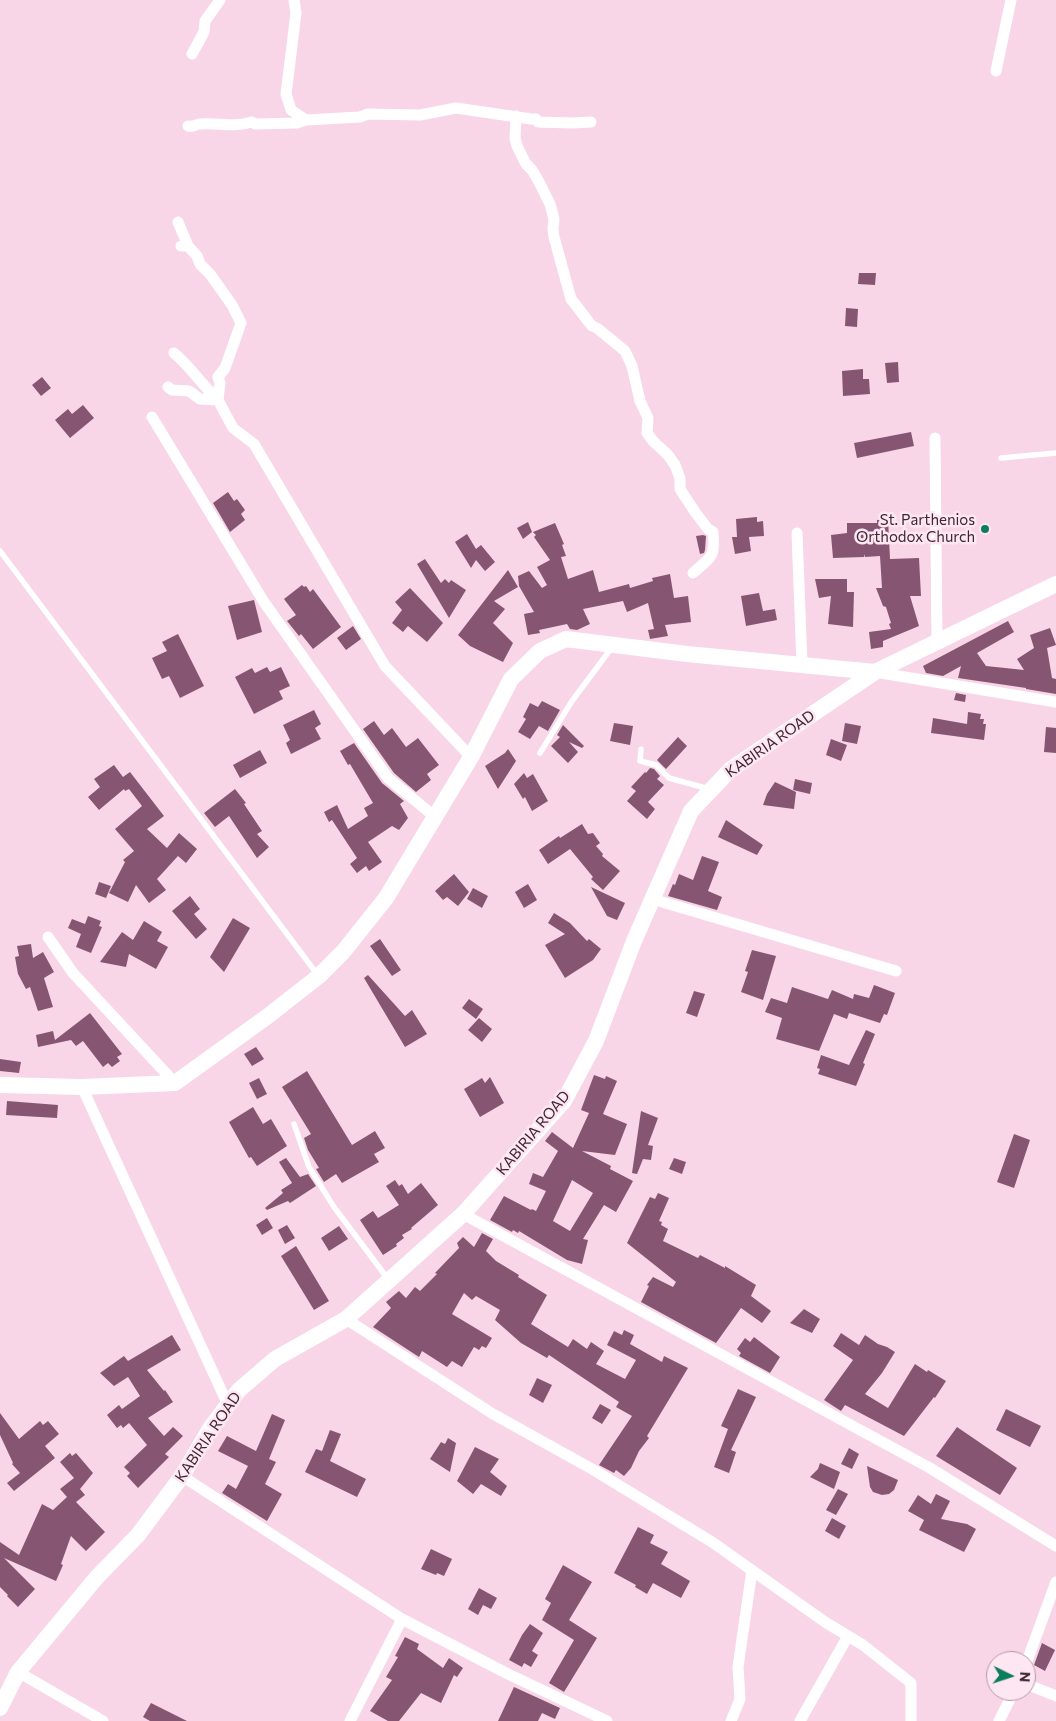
<!DOCTYPE html>
<html>
<head>
<meta charset="utf-8">
<style>
	body { margin:0 }
	#map { position:relative; width:1056px; height:1721px; overflow:hidden; background:#f8d6e8; font-family:Commissioner,sans-serif }
	canvas { display:block }
	.north { position:absolute; left:986px; top:1651px; width:50px; height:50px; box-sizing:border-box; background:#fee6f3; border:1px solid #b19aa7; border-radius:50%; rotate:94deg; font-size:14px; font-weight:700; line-height:20px; text-align:center; color:#3e2834 }
	.north::after { content:''; display:block; margin:auto; width:18px; height:22px; background:#0c7e5b; clip-path:polygon(50% 0,100% 100%,50% 72%,0 100%) }
</style>
</head>
<body>
<div id="map">
<canvas width="1056" height="1721"></canvas>
<div class="north">N</div>
</div>
<script>
const c = document.querySelector('canvas').getContext('2d');
c.lineJoin = 'round';
function fillPath(path, color) {
  c.fillStyle = color;
  c.fill(path, 'evenodd');
}
function trace(path, color, width, dash) {
  c.strokeStyle = color;
  c.lineWidth = width;
  c.lineCap = dash ? 'butt' : 'round';
  c.setLineDash(dash || []);
  c.stroke(path);
}
function drawText(font, color, halo, rows, align = 'center') {
  c.font = font + ' Commissioner,sans-serif';
  c.lineWidth = 5;
  c.setLineDash([]);
  c.textBaseline = 'middle';
  c.strokeStyle = halo;
  c.fillStyle = color;
  for (const [text, x, y, turn = 0] of rows) {
    c.save();
    c.translate(x, y);
    c.rotate((+turn || 0) * Math.PI / 180);
    c.textAlign = isNaN(turn) ? turn : align;
    if (halo) c.strokeText(text, 0, 0);
    c.fillText(text, 0, 0);
    c.restore();
  }
}
const building = new Path2D(`
	M859,273H876L875,285L858,284Z
	M846,308L858,309L857,327L845,326Z
	M898,362L899,382L887,383L885,363Z
	M863,369V379H869L870,394L843,396L842,371Z
	M42,377L51,388L41,396L32,385Z
	M83,405L94,418L70,438L55,420L68,409L72,414Z
	M911,432L914,446L857,458L854,443Z
	M228,492L234,501L237,499L245,510L241,514L245,520L230,532L213,503Z
	M757,517V522L763,521L764,536L749,537L751,551L735,554L732,537H737L736,519Z
	M888,519L890,559L919,558L921,596H910L919,626L883,641V647L871,649L869,632L891,629L889,624L891,623L886,607L883,606L876,588H882L880,556L865,557L864,554V557L833,558L831,535L847,533V523H877V520Z
	M528,522L532,532L523,539L517,528Z
	M555,523L564,544L562,545L566,556L561,557L568,579L593,570L599,592L629,584L630,588L653,581L652,578L670,574L674,598L688,596L691,622L665,625L668,636L650,639L648,630L654,629L648,603L627,612L623,601L583,609L590,624L577,630L570,629L567,624L539,630L540,633L528,635L524,614L534,612L519,586L518,576L529,571L542,588L547,585L537,567L550,560L534,537L536,535L533,532Z
	M467,534L476,549L481,545L495,562L485,571L476,560L471,568L455,542Z
	M703,535L706,536L705,550L704,553L700,554L696,536Z
	M425,559L441,583L445,579L449,583L451,580L466,590L449,618L417,564Z
	M508,570L518,587L494,601L505,609L493,623L513,643L503,662L470,646L458,635Z
	M815,579H847V592H854L853,627L828,624L831,596L819,598Z
	M302,585L304,587L306,586L310,592L313,589L341,627L313,649L301,634L299,636L287,621L296,615L284,599Z
	M410,588L443,623L427,642L408,626L403,632L392,623L402,610L395,602Z
	M759,593L763,611L775,609L777,620L746,626L741,596Z
	M254,600L262,632L237,640L228,606Z
	M1008,621L1014,632L977,653L986,666L1024,670L1017,659L1034,648L1030,635L1050,628L1056,645L1047,648L1052,678L1056,679V694L1026,689V688L958,678L961,666L943,676L926,673L923,666Z
	M353,626L361,639L346,650L337,638Z
	M178,634L204,686L180,698L169,676L162,679L152,658L167,651L162,642Z
	M267,667L270,672L281,667L290,686L279,691L283,699L254,714L235,677L252,668L255,673Z
	M956,693L966,695L965,702L954,700Z
	M542,701L560,710L548,731L539,726L530,739L518,732L526,719L523,717L530,703L538,707Z
	M314,710L321,724L315,728L321,739L291,754L286,743L290,740L283,725Z
	M968,712L981,714L980,719H984L983,724H986L984,740L931,733L933,718L967,724Z
	M374,721L384,735L392,728L406,747L418,738L439,765L427,774L431,780L416,792L394,773L363,729Z
	M614,723L633,726L630,745L610,741Z
	M845,723L861,726L857,744L842,741Z
	M563,725L584,746L582,748L569,742L578,752L568,763L551,746L560,737L557,735Z
	M1046,727L1056,728V753L1044,752Z
	M678,737L687,746L666,769L657,760Z
	M831,739L847,745L841,761L826,755Z
	M354,743L382,783L404,801L400,804L408,818L399,830L392,826L368,842L382,862L369,871L366,866L357,873L350,864L357,858L332,820L329,822L324,812L337,805L348,829L368,816L364,808L373,803L350,764L348,765L340,751Z
	M508,749L516,761L498,789L485,766L505,753Z
	M260,750L267,763L240,778L233,765Z
	M114,765L123,777L130,772L164,816L147,829L167,848L179,833L197,849L186,863L178,856L157,879L166,890L149,903L136,885L128,902L109,893L125,862L123,860L134,851L115,829L142,806L129,789L125,791L124,789L99,810L88,797L100,787L94,779Z
	M650,768L654,769L660,776L657,779L664,785L648,802L655,809L647,819L627,801L636,791L631,787L645,772L646,773Z
	M524,773L527,778L533,774L548,801L532,811L525,797L523,799L514,784Z
	M795,779L812,783L810,794L793,790Z
	M775,782L796,792L794,809L763,805L767,794Z
	M235,789L246,803L244,804L262,831L257,834L269,847L257,858L229,816L215,827L204,813Z
	M726,820L763,845L757,855L718,837Z
	M582,824L588,834L593,833L600,843L596,846L603,854L602,856L620,871L603,890L591,879L593,877L570,849L548,864L539,850L559,836L560,838Z
	M702,856L719,862L708,891L722,897L717,910L668,896L673,884L675,885L679,874L693,880Z
	M454,874L469,892L458,906L447,897L443,900L435,891Z
	M99,882L111,886L106,898L95,894Z
	M528,884L537,900L524,908L515,892Z
	M591,887L625,903L617,920L607,916Z
	M473,888L488,896L482,908L467,899Z
	M190,896L200,909L194,914L207,929L196,939L172,911Z
	M554,913L570,923L587,941L589,939L601,949L593,960L565,978L545,945L565,934L548,923Z
	M88,916L101,921L99,926L102,927L91,953L76,947L81,934L68,928L72,919L85,924Z
	M233,918L250,928L224,972L210,957Z
	M144,921L162,932L157,941L168,947L156,969L129,954L126,967L100,962L122,932L133,940Z
	M380,939L401,970L392,976L370,946Z
	M31,944L33,958L43,952L54,972L44,978L53,1007L38,1011L30,987L26,989L18,974L15,957L19,956L17,946Z
	M752,950L776,956L763,1000L741,992L748,972L745,971Z
	M368,975L405,1016L412,1010L427,1034L405,1047L364,978Z
	M874,985L895,993L887,1015L884,1014L880,1023L849,1013L847,1019L834,1014L819,1051L776,1039L782,1018L765,1012L771,998L787,1003L792,987L828,999L832,990L853,999L854,994L869,998Z
	M694,991L705,994L697,1017L686,1013Z
	M469,999L483,1009L476,1019L462,1008Z
	M90,1013L122,1054L117,1057L120,1061L112,1067L108,1063L103,1067L83,1041L76,1046L71,1040L38,1047L36,1035L53,1031L55,1040Z
	M479,1018L492,1029L482,1042L468,1030Z
	M866,1030L875,1034L863,1063L865,1064L856,1086L818,1074L820,1069L817,1068L821,1055L849,1065Z
	M256,1047L264,1059L252,1066L244,1054Z
	M0,1059L21,1062L19,1073L0,1071Z
	M307,1071L352,1145L375,1131L385,1148L374,1154L379,1162L342,1183L336,1174L324,1182L316,1169L319,1168L308,1150L304,1138L311,1134L282,1087Z
	M594,1075L605,1079L606,1076L617,1081L603,1114L627,1124L615,1155L582,1151L611,1166L610,1169L633,1181L616,1212L604,1205L583,1239L588,1240L582,1264L567,1260L519,1231L518,1233L513,1230L512,1232L490,1220L504,1196L531,1210L532,1209L536,1211L546,1191L529,1184L533,1173L543,1177L558,1151L545,1141L552,1132L573,1148L589,1113L581,1110ZM572,1180L593,1193L570,1231L553,1221Z
	M490,1077L504,1103L480,1117L464,1089L482,1078L485,1083Z
	M259,1078L267,1094L257,1099L249,1083Z
	M7,1101L58,1105L57,1118L6,1115Z
	M253,1107L263,1124L271,1119L287,1146L257,1166L251,1157L249,1158L229,1122Z
	M641,1111L658,1118L648,1145L653,1146L651,1160L643,1159L637,1174L632,1173Z
	M1014,1134L1030,1140L1014,1188L997,1182Z
	M286,1158L300,1177L308,1174L316,1186L290,1203L288,1201L267,1210L265,1208L283,1193L281,1190L292,1183L279,1162Z
	M674,1158L686,1162L682,1174L669,1169Z
	M395,1180L399,1186L402,1184L408,1194L421,1183L438,1205L411,1228L412,1229L402,1235L404,1238L396,1244L397,1246L383,1255L360,1220L373,1211L378,1218L399,1205L386,1186Z
	M658,1193L669,1198L659,1221L662,1222L661,1225L668,1229L663,1241L698,1258L700,1255L725,1268V1266L756,1285L751,1296L771,1311L762,1323L741,1308L716,1343L641,1302L649,1286L647,1285L653,1277L673,1287L676,1282L627,1243L650,1197L655,1199Z
	M267,1218L273,1228L262,1235L256,1225Z
	M287,1225L295,1238L285,1244L278,1230Z
	M339,1226L348,1239L329,1251L321,1238Z
	M482,1233L493,1239L486,1251L496,1261L519,1275L518,1277L547,1295L531,1324L568,1347L573,1339L587,1349L591,1342L604,1351L596,1364L625,1379L636,1360L607,1345L614,1331L622,1335L624,1330L634,1335L630,1344L662,1362L664,1356L688,1368L647,1436L649,1438L639,1451L631,1468L624,1476L616,1470L614,1473L599,1465L632,1416L616,1407L619,1402L549,1355L547,1358L521,1343L495,1320L500,1310L476,1296L472,1300L464,1293L452,1314L492,1338L486,1348L482,1346L479,1350L474,1347L462,1367L452,1361L447,1367L422,1351L419,1357L373,1327L391,1308L386,1302L399,1291L406,1298L415,1287L420,1291L437,1274L435,1273L459,1248L457,1243L463,1237L474,1247Z
	M296,1246L329,1301L314,1310L281,1256Z
	M804,1309L820,1319L812,1333L790,1323Z
	M841,1333L859,1345L865,1335L878,1344L887,1347L895,1352L882,1373L865,1394L888,1408L915,1364L927,1372L928,1370L946,1381L935,1398L934,1397L904,1436L845,1405L841,1411L824,1400L853,1360L833,1346Z
	M172,1335L181,1350L147,1370L164,1391L165,1390L173,1402L148,1418L164,1436L173,1427L183,1436L165,1454L169,1457L138,1488L127,1476L130,1473L124,1467L147,1445L129,1423L123,1428L121,1425L117,1428L107,1415L119,1405L122,1409L140,1396L128,1377L114,1386L100,1373L124,1356L128,1361Z
	M754,1337L780,1357L770,1373L739,1356L741,1353L737,1349L745,1338L750,1342Z
	M537,1378L552,1385L543,1403L529,1395Z
	M738,1389L756,1397L731,1450L736,1452L729,1473L714,1467L728,1429L721,1426Z
	M600,1404L611,1410L602,1424L592,1418Z
	M1006,1409L1041,1426L1030,1447L996,1430Z
	M0,1413L19,1439L40,1421L43,1425L48,1421L59,1434L45,1446L55,1458L14,1491L7,1483L20,1473L12,1464L13,1463L0,1435Z
	M272,1414L285,1420L269,1459L276,1462L265,1484L282,1494L267,1521L222,1493L228,1484L236,1489L248,1466L218,1451L227,1436L256,1451Z
	M957,1427L1017,1468L1000,1495L936,1456Z
	M330,1430L341,1434L330,1461L366,1479L357,1497L305,1472L316,1449L322,1451Z
	M448,1438L456,1443L450,1472L430,1459L441,1442L445,1444Z
	M475,1447L499,1459L490,1472L507,1486L501,1496L481,1484L473,1494L457,1481Z
	M849,1448L859,1454L852,1469L841,1464Z
	M70,1453L72,1456L76,1453L93,1473L80,1489L85,1495L76,1502L105,1532L86,1551L71,1536L61,1564L63,1565L56,1581L4,1558L35,1589L18,1607L7,1596L8,1595L0,1587V1542L19,1555L42,1504L53,1510L67,1497L60,1489L74,1478L60,1462Z
	M820,1463L840,1472L834,1489L810,1477L818,1469Z
	M867,1466L898,1480L894,1490L889,1494L882,1495L873,1492L870,1487Z
	M838,1489L848,1494L836,1515L826,1510Z
	M936,1494L950,1501L941,1519L967,1524L976,1529L964,1552L919,1530L924,1520L908,1511L918,1495L931,1504Z
	M832,1518L846,1526L839,1539L825,1531Z
	M638,1527L654,1535L650,1543L668,1552L661,1564L690,1581L681,1598L653,1583L647,1594L635,1587L636,1585L614,1573Z
	M431,1549L452,1559L444,1576L437,1573L436,1575L421,1569Z
	M563,1565L592,1582L569,1620L597,1638L564,1692L549,1683L574,1640L542,1620L551,1603L545,1599Z
	M479,1588L497,1598L491,1609L483,1605L478,1615L468,1609Z
	M530,1624L543,1633L532,1651L538,1655L531,1667L524,1663L522,1667L509,1660L522,1635Z
	M405,1637L419,1644L417,1649L443,1668L449,1658L463,1668L457,1677L454,1675L441,1703L421,1693L399,1721H388L370,1711L392,1680L386,1677L398,1657L395,1656Z
	M1042,1643L1055,1650L1045,1671L1034,1665Z
	M514,1687L560,1708L555,1719L542,1713L538,1721H498Z
	M151,1703L187,1721H150L143,1717Z`);
const service = new Path2D(`
	M1001,458L1056,453
	M0,551L317,974
	M641,749L640,761L656,765L669,778L709,789
	M540,753L572,701L613,646
	M294,1124L309,1167L334,1207L388,1279`);
const minor = new Path2D(`
	M294,0L296,13L286,94L291,110L306,120L360,117L368,114L420,115L456,108L531,119H536L538,122L572,123L591,122
	M192,54L204,32L205,21L220,0
	M996,71L1011,0
	M516,116L515,138L517,146L526,164L532,170L538,180L550,204L554,219L553,229L554,237L571,299L592,326L597,328L625,351L632,366L640,401L648,418L647,433L653,441L668,455L675,465L680,478V489L695,512L708,529L713,532C715,558 712,556 693,573
	M188,126C193,127 195,125 199,124C218,122 232,128 252,122L255,124L297,123L306,120
	M178,222L188,246
	M181,246H188L197,256L200,264L210,274L232,305L241,323L225,368L218,377L220,383L218,400
	M174,353C190,366 202,385 218,400
	M168,387L172,390L189,391L200,399L218,400L233,428L254,444L385,666L471,757
	M152,417L264,602L388,778L435,817
	M935,438L937,641
	M797,533L802,665
	M875,672L1056,702
	M652,899L896,971
	M48,937L73,973L175,1083
	M82,1087L228,1405
	M463,1214L930,1468L1056,1546
	M346,1319L493,1414L592,1469L712,1542L825,1622L863,1645L911,1683V1721
	M182,1476L402,1619L506,1673L607,1721
	M1026,1664L1056,1582
	M18,1672L103,1721
	M1026,1684L1056,1696
	M350,1721L402,1619
	M731,1721L740,1699L738,1667L752,1570
	M800,1721L848,1636
	M999,1721L1014,1691`);
const secondary = new Path2D(`
	M0,1085L82,1087L175,1083L268,1016L319,976L343,952L386,898L471,757L511,679L540,651L566,639L687,654L875,672
	M0,1708L18,1672L97,1577L138,1535L182,1476L211,1427L239,1390L275,1359L346,1319L463,1214L564,1101L596,1041L634,941L691,811L731,769L875,672L1056,584`);
const markers = [
	[985,529,5,"#0c7e5b"]
];
const poiNames = [
	["St. Parthenios",975,520],
	["Orthodox Church",975,537]
];
const streetNames = [
	["KABIRIA ROAD",770,744,-35],
	["KABIRIA ROAD",533,1133,-50],
	["KABIRIA ROAD",208,1437,-56]
];
fillPath(building, '#865571');
trace(service, '#fff', 5.5);
trace(minor, '#fff', 11);
trace(secondary, '#fff', 16);
for (const [x, y, r, color] of markers) {
  const dot = new Path2D();
  dot.arc(x, y, r, 0, 2 * Math.PI);
  c.fillStyle = color;
  c.fill(dot);
  trace(dot, '#fee6f3', 2);
}
drawText('15px', '#3e2834', '#fee6f3', poiNames, 'right');
drawText('15px', '#3e2834', '#fee6f3', streetNames);
</script>
</body>
</html>
